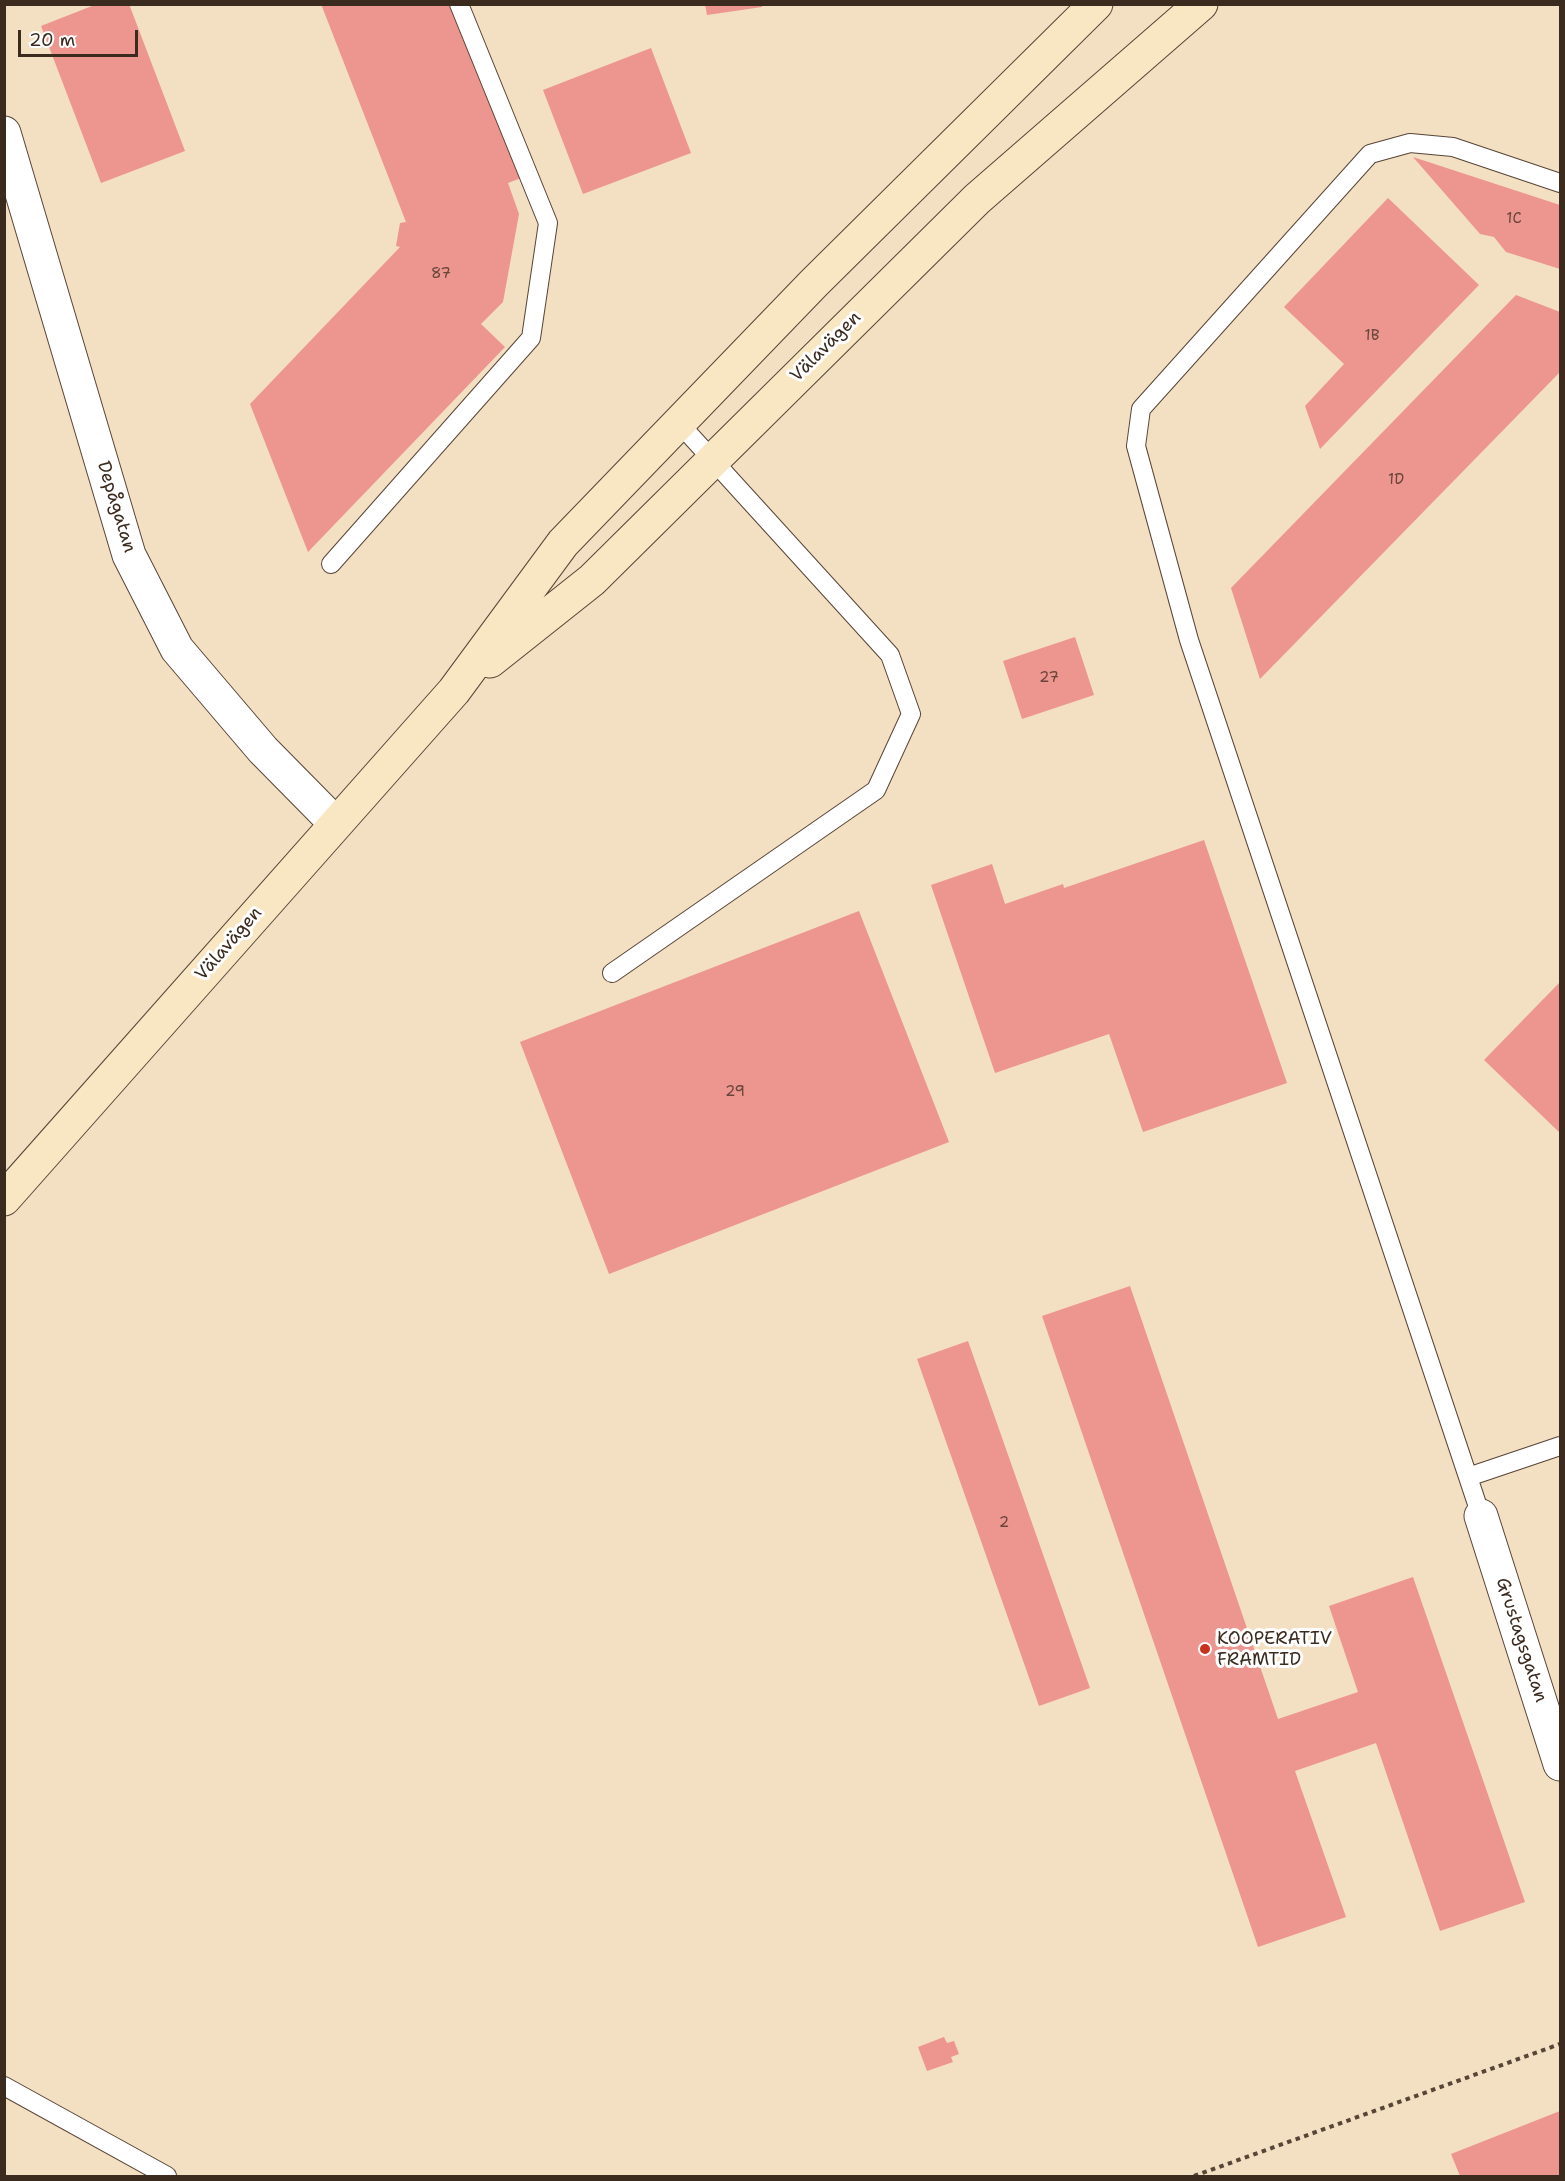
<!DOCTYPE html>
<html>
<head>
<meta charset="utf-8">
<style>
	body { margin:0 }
	#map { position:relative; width:1565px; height:2181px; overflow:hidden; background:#f3dfc2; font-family:"Shantell Sans",sans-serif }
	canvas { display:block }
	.frame { position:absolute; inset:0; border:6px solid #3b2a1e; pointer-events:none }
	.scale { position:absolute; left:18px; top:30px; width:120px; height:27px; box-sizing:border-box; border:3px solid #3b2a1e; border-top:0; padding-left:8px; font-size:18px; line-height:21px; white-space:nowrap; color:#3b2a1e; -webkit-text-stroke:4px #fff; paint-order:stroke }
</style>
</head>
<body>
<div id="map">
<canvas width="1565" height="2181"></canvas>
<div class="frame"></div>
<div class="scale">20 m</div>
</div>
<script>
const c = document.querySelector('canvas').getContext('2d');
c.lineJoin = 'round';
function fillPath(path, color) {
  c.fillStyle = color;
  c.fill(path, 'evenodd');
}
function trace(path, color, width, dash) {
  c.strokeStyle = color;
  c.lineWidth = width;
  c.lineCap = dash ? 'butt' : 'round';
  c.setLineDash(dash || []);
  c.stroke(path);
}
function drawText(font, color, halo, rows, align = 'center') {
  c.font = font + ' "Shantell Sans",sans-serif';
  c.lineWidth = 6;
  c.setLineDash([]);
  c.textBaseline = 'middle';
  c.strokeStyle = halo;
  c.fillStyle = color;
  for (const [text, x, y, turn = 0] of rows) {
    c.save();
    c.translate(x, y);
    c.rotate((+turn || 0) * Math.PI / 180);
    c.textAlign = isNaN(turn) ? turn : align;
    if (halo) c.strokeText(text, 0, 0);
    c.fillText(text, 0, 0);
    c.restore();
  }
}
const building = new Path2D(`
	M97,4H129L185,151L101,183L41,26Z
	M321,4H454L521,178L508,183L519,214L503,302L481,324L505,347L308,552L250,404L400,247L396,246L400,223L406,222Z
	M705,4H762V7L707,15Z
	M651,48L691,153L583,194L543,90Z
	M1413,157L1560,205V269L1506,252L1494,237L1480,234Z
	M1388,198L1479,285L1320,449L1305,406L1344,364L1284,307Z
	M1516,295L1560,312V372L1260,679L1231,588Z
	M1075,637L1094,695L1022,719L1003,661Z
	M1204,840L1287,1083L1143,1132L1109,1034L995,1073L931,885L992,864L1005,904L1063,884L1064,888Z
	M859,911L949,1142L609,1274L520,1042Z
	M1560,982V1133L1484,1060Z
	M1130,1286L1278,1719L1358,1692L1329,1606L1413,1577L1525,1902L1440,1931L1376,1743L1295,1771L1346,1917L1258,1947L1042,1316Z
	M968,1341L1090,1688L1039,1706L917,1359Z
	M944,2037L947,2043L954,2041L959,2054L951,2057L953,2062L927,2071L918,2047Z
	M1560,2111V2176H1460L1451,2154Z`);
const path = new Path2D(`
	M1194,2176L1560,2044`);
const lane = new Path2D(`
	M331,564L531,338L548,223L459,4
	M612,973L876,790L911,714L890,655L679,423
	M1468,1477L1560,1446
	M1481,1516L1189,640L1136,446L1141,409L1370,154L1410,143L1453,147L1560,183
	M4,2086L167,2176`);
const street = new Path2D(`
	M4,133L129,555L177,649L263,750L335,823
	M1481,1516L1560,1764`);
const secondary = new Path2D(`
	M490,661L592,580L977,199L1201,4
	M4,1199L454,691L563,543L814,283L1096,4`);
const markers = [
	[1205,1649,6,"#c8321e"]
];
const numberNames = [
	["1C",1514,219],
	["87",441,274],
	["1B",1372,336],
	["1D",1396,480],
	["27",1049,678],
	["29",735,1092],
	["2",1004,1523]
];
const streetNames = [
	["Välavägen",826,347,-45],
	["Depågatan",116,507,73],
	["Välavägen",229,944,-49],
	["Grustagsgatan",1521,1640,72]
];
const poiNames = [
	["KOOPERATIV",1217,1639],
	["FRAMTID",1217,1660]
];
fillPath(building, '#ed958f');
trace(lane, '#574537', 20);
trace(street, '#574537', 35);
trace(secondary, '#574537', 35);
trace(path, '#574537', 4, [4.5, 4.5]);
trace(lane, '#fff', 18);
trace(street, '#fff', 33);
trace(secondary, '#f9e7c3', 33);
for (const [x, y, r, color] of markers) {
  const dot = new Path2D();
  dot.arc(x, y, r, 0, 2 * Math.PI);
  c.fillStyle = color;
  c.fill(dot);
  trace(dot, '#fff', 2);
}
drawText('15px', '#68453a', null, numberNames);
drawText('18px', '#3b2a1e', '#fff', streetNames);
drawText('18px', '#3b2a1e', '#fff', poiNames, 'left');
</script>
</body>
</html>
